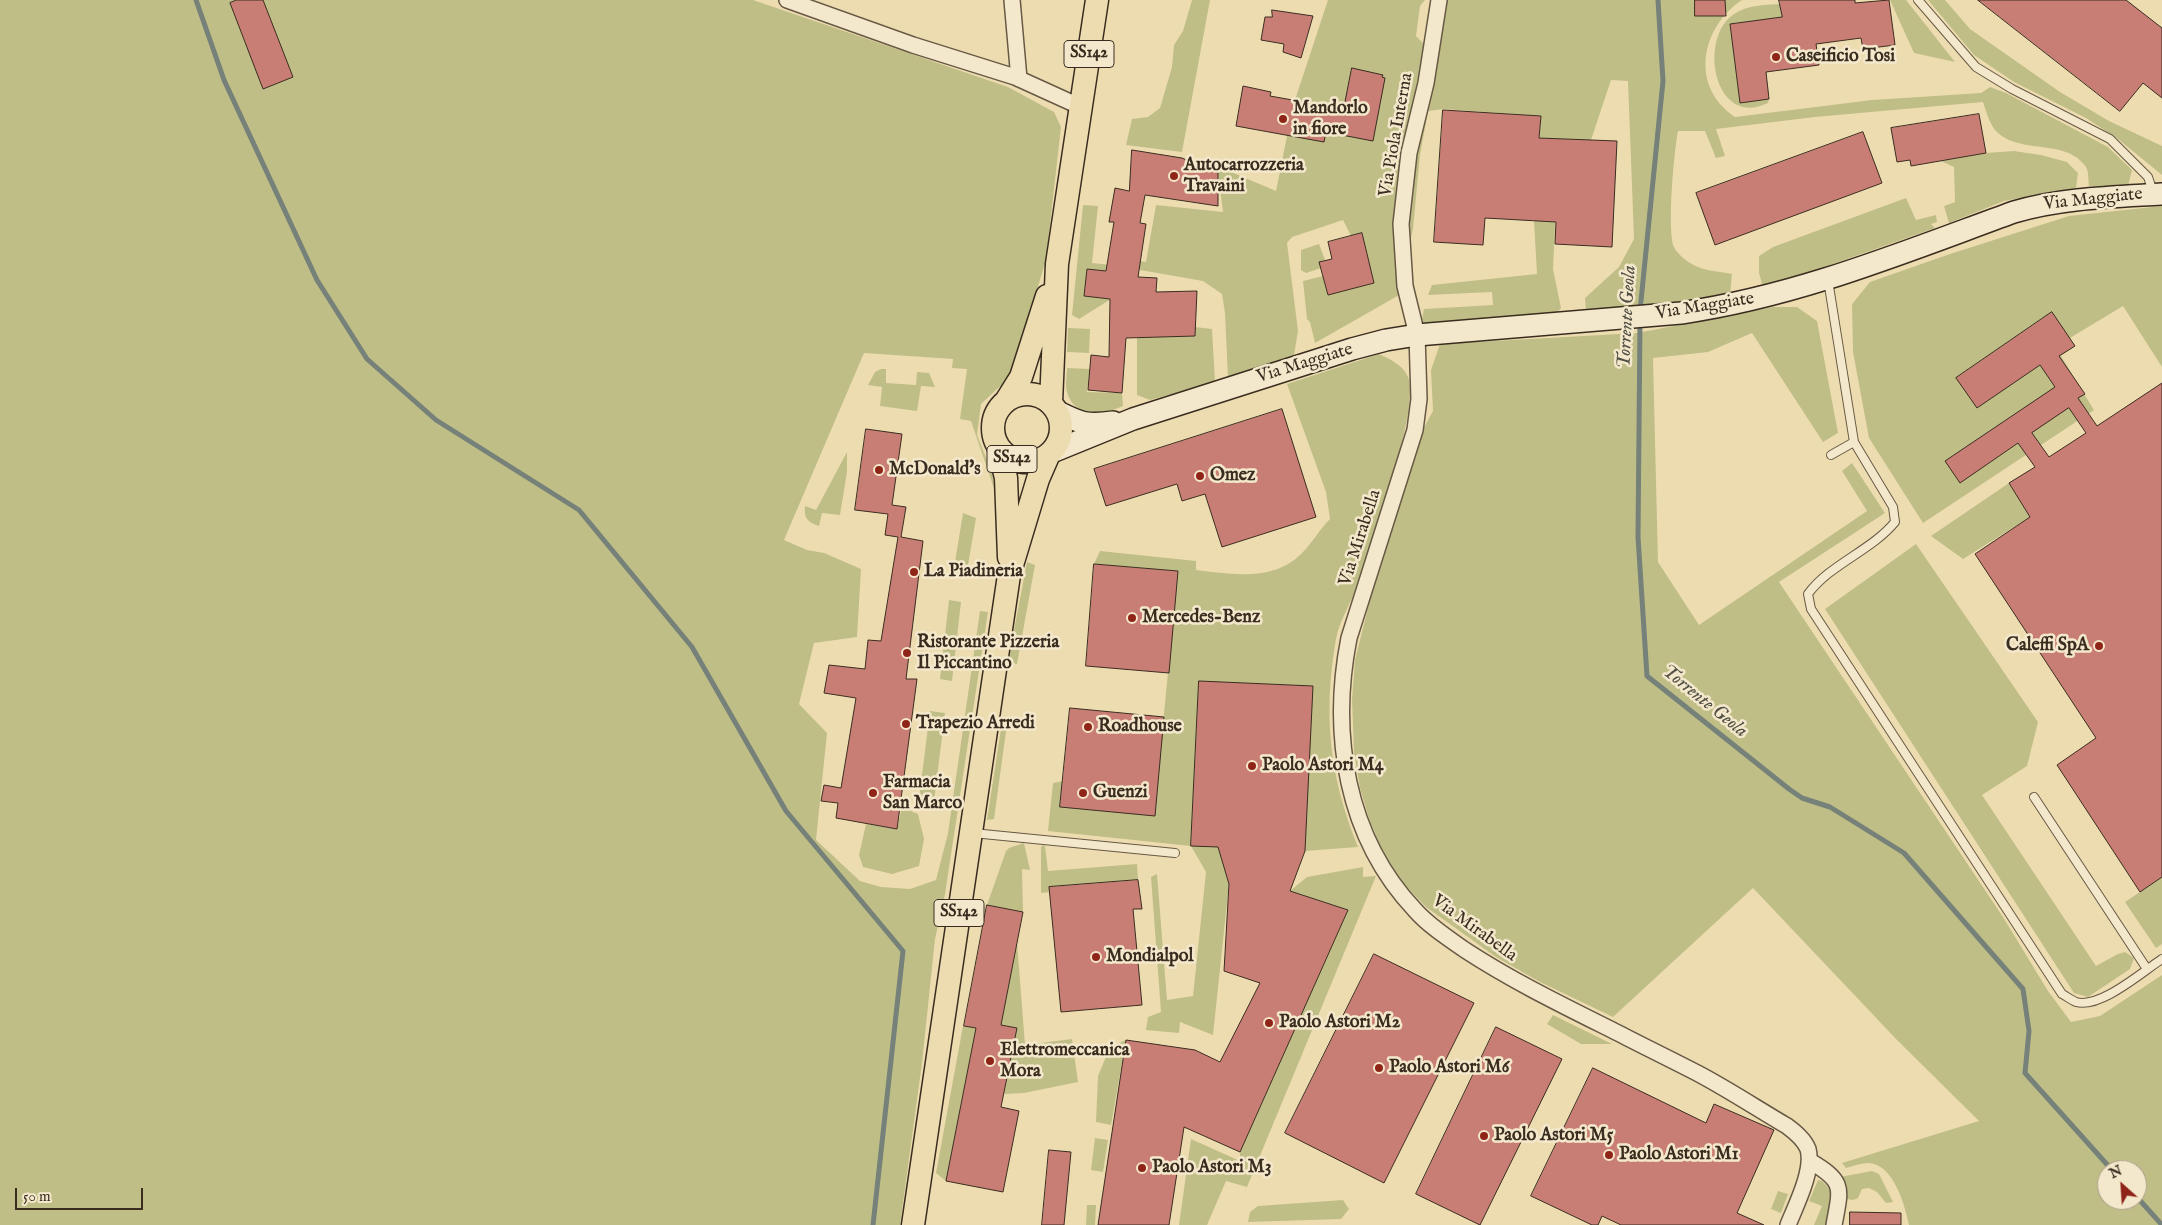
<!DOCTYPE html>
<html>
<head>
<meta charset="utf-8">
<style>
	body { margin:0 }
	#map { position:relative; width:2162px; height:1225px; overflow:hidden; background:#eedcb1; font-family:"IM FELL English",serif }
	canvas { display:block }
	.north { position:absolute; left:2097px; top:1160px; width:50px; height:50px; box-sizing:border-box; background:#f4e8cc; border:1px solid #aa9d87; border-radius:50%; rotate:334deg; font-size:14px; font-weight:700; line-height:20px; text-align:center; color:#3a2d20 }
	.north::after { content:''; display:block; margin:auto; width:18px; height:22px; background:#8f2418; clip-path:polygon(50% 0,100% 100%,50% 72%,0 100%) }
	.scale { position:absolute; left:15px; top:1188px; width:128px; height:22px; box-sizing:border-box; border:2px solid #3a2d20; border-top:0; padding-left:6px; font-size:15px; line-height:18px; white-space:nowrap; color:#3a2d20; -webkit-text-stroke:4px #f4e8cc; paint-order:stroke }
</style>
</head>
<body>
<div id="map">
<canvas width="2162" height="1225"></canvas>
<div class="north">N</div>
<div class="scale">50 m</div>
</div>
<script>
const c = document.querySelector('canvas').getContext('2d');
c.lineJoin = 'round';
function fillPath(path, color) {
  c.fillStyle = color;
  c.fill(path, 'evenodd');
}
function trace(path, color, width, dash) {
  c.strokeStyle = color;
  c.lineWidth = width;
  c.lineCap = dash ? 'butt' : 'round';
  c.setLineDash(dash || []);
  c.stroke(path);
}
function drawText(font, color, halo, rows, align = 'center') {
  c.font = font + ' "IM FELL English",serif';
  c.lineWidth = 5;
  c.setLineDash([]);
  c.textBaseline = 'middle';
  c.strokeStyle = halo;
  c.fillStyle = color;
  for (const [text, x, y, turn = 0] of rows) {
    c.save();
    c.translate(x, y);
    c.rotate((+turn || 0) * Math.PI / 180);
    c.textAlign = isNaN(turn) ? turn : align;
    if (halo) c.strokeText(text, 0, 0);
    c.fillText(text, 0, 0);
    c.restore();
  }
}
const green = new Path2D(`
	M0,0H753L1008,87L1054,112L1061,127L1046,260L1011,376L981,404L977,435L992,473L996,494L971,421L960,419L967,369L952,368L953,359L864,353L784,540L807,550L824,553L861,569L857,637L814,643L799,704L827,733L816,840L860,881L881,887L910,889L936,880L948,833L980,611L988,612L945,894L935,939L922,1063L900,1225H0Z
	M1192,0H1210L1182,152L1126,145L1132,119L1148,117L1160,108L1172,67L1174,45L1183,31Z
	M1328,0H1425L1420,6L1416,36L1426,46L1423,70L1400,164L1394,229L1395,258L1401,294L1315,343L1310,322L1307,319L1303,281L1323,276L1328,295L1374,283L1362,234L1351,236L1343,220L1292,237L1287,243L1298,331L1294,355L1228,379L1225,313L1222,294L1203,281L1123,267L1121,272L1087,269L1084,296L1111,299L1079,319L1072,315L1083,205L1098,206L1092,263L1122,266L1116,257L1146,262L1156,205L1223,212L1217,166L1276,191L1293,106Z
	M1445,0H1742C1700,28 1690,87 1735,117L1872,100L1981,93L1990,87L2006,93L2108,147L2132,170L2128,186H2089C2088,180 2089,172 2086,167C2066,137 2018,156 1995,130C1989,122 1986,111 1983,102L1815,117L1716,129L1725,156L1716,158L1705,131H1678C1674,152 1667,229 1674,247C1676,252 1683,258 1687,261C1700,271 1717,271 1732,274L1730,295L1672,305L1586,311L1585,298L1619,267L1634,239L1628,81L1611,80L1591,140L1559,139L1553,269L1561,308L1554,316L1425,326L1422,319L1424,309L1493,305L1492,292L1428,295L1432,285L1537,274L1534,221L1541,116L1443,109L1428,111L1420,155L1413,229L1409,246L1406,226L1413,152Z
	M1890,0H1906L1955,62L1914,53Z
	M1928,0H1945L1970,29L2060,92L2109,121L2162,146V175L2118,139L2086,118L2014,82L1974,55Z
	M1780,4L1782,17L1730,24L1740,102L1769,99L1768,103C1717,128 1699,47 1729,18C1743,5 1763,5 1780,4Z
	M2014,151L2041,155L2067,162L2078,173L2076,188L2004,201L1949,223L1944,206L1955,202L1954,167L1941,161L1986,153Z
	M1906,198L1916,220L1936,215L1937,222L1931,224L1935,228L1796,277L1769,284H1762L1759,273V256L1773,247Z
	M2162,206V367L2123,306L2070,338L2075,346L2061,356L2094,410L1923,523L1869,438L1853,352L1852,304L1870,282L1950,254L2069,216Z
	M1319,244L1325,260L1320,262L1321,268L1306,273L1301,270V250Z
	M1137,304L1195,336V327L1212,329L1215,382L1150,400L1137,395Z
	M1773,307H1797L1817,321L1838,433L1823,442L1752,333L1708,352L1653,358L1658,562L1699,625L1867,511L1842,471L1852,463L1885,513L1779,582L2003,917L2048,991L2071,1022L2100,1016L2162,975V1225H1909C1905,1205 1893,1164 1869,1163C1862,1163 1853,1166 1846,1168L1842,1163L1979,1121L1897,1040L1753,888L1613,1017L1540,982L1496,957L1426,907L1402,882L1383,852L1369,819L1360,788L1354,753L1352,699L1355,660L1404,464L1433,411L1431,370L1440,344L1637,333ZM2107,1170H2137V1200H2107Z
	M1068,328L1090,329L1089,353L1067,352Z
	M1379,354C1390,359 1403,365 1408,377C1421,411 1367,554 1354,593C1348,608 1339,623 1336,639C1323,714 1329,776 1358,847L1305,851L1231,865L1213,1035L1180,1022L1179,1033L1146,1030L1148,1017L1161,1012L1151,877L1157,874L1167,1000L1193,996L1206,872L1191,846L1048,831L1053,783L1063,781L1061,807L1154,815L1178,571L1094,564L1100,551L1196,561V570C1231,574 1271,582 1300,555C1311,545 1319,530 1330,519L1326,492L1287,384Z
	M1067,368L1090,369L1087,392L1122,393L1123,406C1104,415 1074,418 1067,392C1065,385 1067,375 1067,368Z
	M881,369H886V383L916,385L917,372L929,373L935,387L921,386L917,411L880,406L882,387L868,385L875,372Z
	M847,452V472L840,515L822,513L819,526C807,522 804,518 805,506L816,510Z
	M2009,483L2030,517L1963,559L1931,536Z
	M963,513L976,518L966,577L953,574Z
	M1916,544L2038,722L2027,766L1982,795L2096,966L2118,954L2125,952L2134,958L2130,969L2088,997L2074,993L1825,609Z
	M1027,562L1035,565L1017,664L1008,662Z
	M949,600L961,602L952,681L940,679Z
	M930,711L945,713L934,801L919,799Z
	M1003,716L1008,717L994,819L987,820Z
	M902,807L918,814L924,839L919,866L892,874L863,867L859,855L866,824L897,829Z
	M1024,843L1030,870L1022,869L1023,912L987,905L1006,851L1009,848Z
	M1043,845L1045,846L1048,871L1137,864L1138,880L1050,887V892L1041,893V847Z
	M1363,867V877L1376,876L1247,1187L1226,1181L1207,1225H1179L1191,1139L1240,1161V1152L1348,910L1290,891L1307,877Z
	M2162,877V944L2156,948L2125,902Z
	M1017,942L1025,1045L1072,1039L1078,1082L1024,1093L1004,1094L1017,1028L1001,1025Z
	M1553,1015L1612,1044H1581L1547,1024Z
	M963,1026L976,1028L946,1181L936,1173Z
	M1126,1040L1111,1125L1096,1122L1098,1076L1110,1047Z
	M1095,1138L1108,1140L1103,1172L1091,1170Z
	M1872,1171L1879,1174L1893,1202L1886,1203L1877,1192L1869,1188L1862,1189L1858,1198L1853,1200L1847,1199L1840,1177Z
	M1818,1180L1822,1181L1833,1192L1828,1225H1814L1822,1206L1809,1201Z
	M1778,1191L1788,1194L1781,1213L1771,1209Z
	M1343,1200L1349,1209L1341,1219L1248,1222L1250,1212L1258,1206Z
	M1087,1205H1096L1095,1225H1086Z`);
const stream = new Path2D(`
	M196,0L224,80L317,280L367,359L436,420L579,510L692,647L786,811L903,951L873,1225
	M1640,311L1663,81L1658,0
	M1640,322L1638,537L1647,676L1789,789L1802,798L1830,807L1904,853L2023,989L2029,1031L2025,1073L2112,1170
	M2137,1197L2162,1225`);
const building = new Path2D(`
	M237,0H263L293,77L263,89L230,3Z
	M1695,0H1725L1726,16H1695Z
	M1779,0H1855V3L1889,0L1895,45L1863,49L1861,38L1816,44L1819,65L1766,72L1769,99L1740,103L1730,24L1782,17Z
	M1978,0H2126L2162,28V98L2143,83L2120,111Z
	M1272,10L1313,16L1301,58L1283,52L1284,44L1261,40L1265,17H1272Z
	M1352,68L1383,75L1382,77L1385,78L1373,141L1326,132L1324,142L1236,126L1243,86L1271,92L1270,96L1315,104L1314,110L1342,115Z
	M1443,110L1541,116L1539,138L1617,141L1612,247L1555,244L1556,222L1485,218L1483,245L1434,242Z
	M1979,114L1986,153L1911,166L1910,160L1897,162L1891,128Z
	M1863,132L1882,183L1715,245L1696,193Z
	M1132,150L1182,158L1218,173V206L1145,195L1140,223L1146,224L1138,277L1157,278L1156,292L1197,291L1195,336L1126,338L1122,393L1088,390L1091,355L1109,357L1110,299L1084,296L1087,269L1106,271L1114,222H1109L1115,188L1129,191Z
	M1362,233L1374,283L1328,295L1319,262L1332,259L1328,242Z
	M2052,312L2075,346L2059,356L2085,394L2078,398L2097,426L2162,383V877L2140,892L2057,765L2096,738L1975,554L2030,517L2009,483L2035,467L2018,443L1960,483L1945,461L2055,387L2040,365L1977,408L1956,378ZM2069,408L2086,433L2049,457L2032,433Z
	M1282,409L1316,517L1222,547L1205,494L1182,501L1177,484L1106,506L1094,469Z
	M866,429L902,434L892,505L906,507L901,537L923,541L906,679H917L897,829L836,818L838,803L821,801L824,785L841,788L856,698L824,693L829,665L865,669L868,640L881,641L898,537L885,535L888,514L855,510Z
	M1094,564L1178,571L1169,673L1086,666Z
	M1199,681L1313,686L1305,851L1290,891L1348,910L1240,1152L1184,1127L1169,1225H1098L1126,1040L1195,1050L1220,1062L1260,983L1224,971L1229,884L1218,847L1191,846Z
	M1070,708L1164,717L1155,816L1060,807Z
	M1138,880L1142,909H1133L1142,1005L1061,1012L1049,887Z
	M987,905L1023,912L1001,1025L1017,1028L1001,1107L1019,1111L1003,1192L946,1181L976,1028L964,1026Z
	M1374,954L1474,1003L1384,1183L1285,1133Z
	M1496,1027L1562,1059L1480,1225L1416,1194Z
	M1593,1068L1706,1123L1714,1104L1774,1130L1737,1213L1764,1225H1621L1602,1216L1598,1225H1592L1531,1196Z
	M1049,1150L1071,1152L1064,1225H1042Z
	M1850,1212L1901,1213V1225H1850Z`);
const lane = new Path2D(`
	M1918,0L1976,67L2012,89L2110,139L2148,177L2153,192
	M1828,280L1854,442L1893,507L1895,522C1871,551 1830,564 1808,594L1811,609L2062,994C2066,996 2071,1000 2076,1002C2100,1009 2142,972 2162,959
	M1831,455L1854,442
	M2034,797L2147,969
	M973,833L1175,853`);
const street = new Path2D(`
	M787,0L913,45L1015,77L1081,107
	M1012,0L1019,79
	M1439,0L1426,83L1409,153L1401,224L1405,286L1417,335L1419,399L1415,430L1349,638C1330,734 1346,837 1415,910C1429,926 1448,938 1465,950C1514,982 1566,1007 1618,1033C1645,1047 1672,1060 1699,1074C1729,1090 1758,1109 1787,1126C1795,1132 1804,1139 1808,1149C1814,1170 1796,1205 1788,1225
	M1810,1161C1845,1182 1841,1187 1834,1225`);
const secondary = new Path2D(`
	M1058,412C1080,423 1087,426 1113,422
	M1052,452L1133,419L1352,349L1386,340L1417,335L1681,313C1798,296 1904,252 2014,212C2062,198 2112,197 2162,194`);
const primary = new Path2D(`
	M993 428a34 34 0 1 1 68 0a34 34 0 1 1-68 0Z
	M1006,401L1021,377L1047,296
	M1051,403L1057,264L1097,0
	M999,449L1006,478L1009,557
	M913,1225L1009,575L1038,479L1048,456`);
const markers = [
	[1776,57,5,"#8f2418"],
	[1283,119,5,"#8f2418"],
	[1174,176,5,"#8f2418"],
	[879,470,5,"#8f2418"],
	[1200,476,5,"#8f2418"],
	[914,572,5,"#8f2418"],
	[1132,618,5,"#8f2418"],
	[2099,646,5,"#8f2418"],
	[907,653,5,"#8f2418"],
	[906,724,5,"#8f2418"],
	[1088,727,5,"#8f2418"],
	[1252,766,5,"#8f2418"],
	[873,793,5,"#8f2418"],
	[1083,793,5,"#8f2418"],
	[1096,957,5,"#8f2418"],
	[1269,1023,5,"#8f2418"],
	[990,1061,5,"#8f2418"],
	[1379,1068,5,"#8f2418"],
	[1484,1136,5,"#8f2418"],
	[1609,1155,5,"#8f2418"],
	[1142,1168,5,"#8f2418"]
];
const shields = [
	[1089,54,50],
	[1012,459,50],
	[959,913,50]
];
const shieldNames = [
	["SS142",1089,54],
	["SS142",1012,459],
	["SS142",959,913]
];
const poiNames = [
	["Caseificio Tosi",1786,57],
	["Mandorlo",1293,109],
	["in fiore",1293,130],
	["Autocarrozzeria",1184,166],
	["Travaini",1184,187],
	["McDonald's",889,470],
	["Omez",1210,476],
	["La Piadineria",924,572],
	["Mercedes-Benz",1142,618],
	["Ristorante Pizzeria",917,643],
	["Il Piccantino",917,664],
	["Caleffi SpA",2089,646,"right"],
	["Trapezio Arredi",916,724],
	["Roadhouse",1098,727],
	["Paolo Astori M4",1262,766],
	["Farmacia",883,783],
	["San Marco",883,804],
	["Guenzi",1093,793],
	["Mondialpol",1106,957],
	["Paolo Astori M2",1279,1023],
	["Elettromeccanica",1000,1051],
	["Mora",1000,1072],
	["Paolo Astori M6",1389,1068],
	["Paolo Astori M5",1494,1136],
	["Paolo Astori M1",1619,1155],
	["Paolo Astori M3",1152,1168]
];
const streetNames = [
	["Via Piola Interna",1397,135,-80],
	["Via Maggiate",2093,200,-6],
	["Via Maggiate",1705,307,-9],
	["Via Maggiate",1305,364,-17],
	["Via Mirabella",1361,538,-72],
	["Via Mirabella",1474,929,36]
];
const waterNames = [
	["Torrente Geola",1628,317,-87],
	["Torrente Geola",1704,702,39]
];
fillPath(green, '#c0be87');
trace(stream, '#758179', 5);
fillPath(building, '#c97e75');
trace(building, '#3a2d20', 1);
trace(lane, '#675944', 10);
trace(street, '#675944', 18);
trace(secondary, '#3a2d20', 24);
trace(primary, '#3a2d20', 25);
trace(lane, '#f4e8cc', 8);
trace(street, '#f4e8cc', 15);
trace(secondary, '#f4e8cc', 21);
trace(primary, '#eedcb1', 22);
for (const [x, y, r, color] of markers) {
  const dot = new Path2D();
  dot.arc(x, y, r, 0, 2 * Math.PI);
  c.fillStyle = color;
  c.fill(dot);
  trace(dot, '#f4e8cc', 2);
}
for (const [x, y, w] of shields) {
  const box = new Path2D();
  box.roundRect(x - w / 2, y - 13.5, w, 27, 4);
  c.fillStyle = '#f4e8cc';
  c.fill(box);
  trace(box, '#3a2d20', 1);
}
drawText('bold 16px', '#3a2d20', null, shieldNames);
drawText('bold 18px', '#3a2d20', '#f4e8cc', poiNames, 'left');
drawText('18px', '#3a2d20', '#f4e8cc', streetNames);
drawText('italic 19px', '#525045', '#f4e8cc', waterNames);
</script>
</body>
</html>
